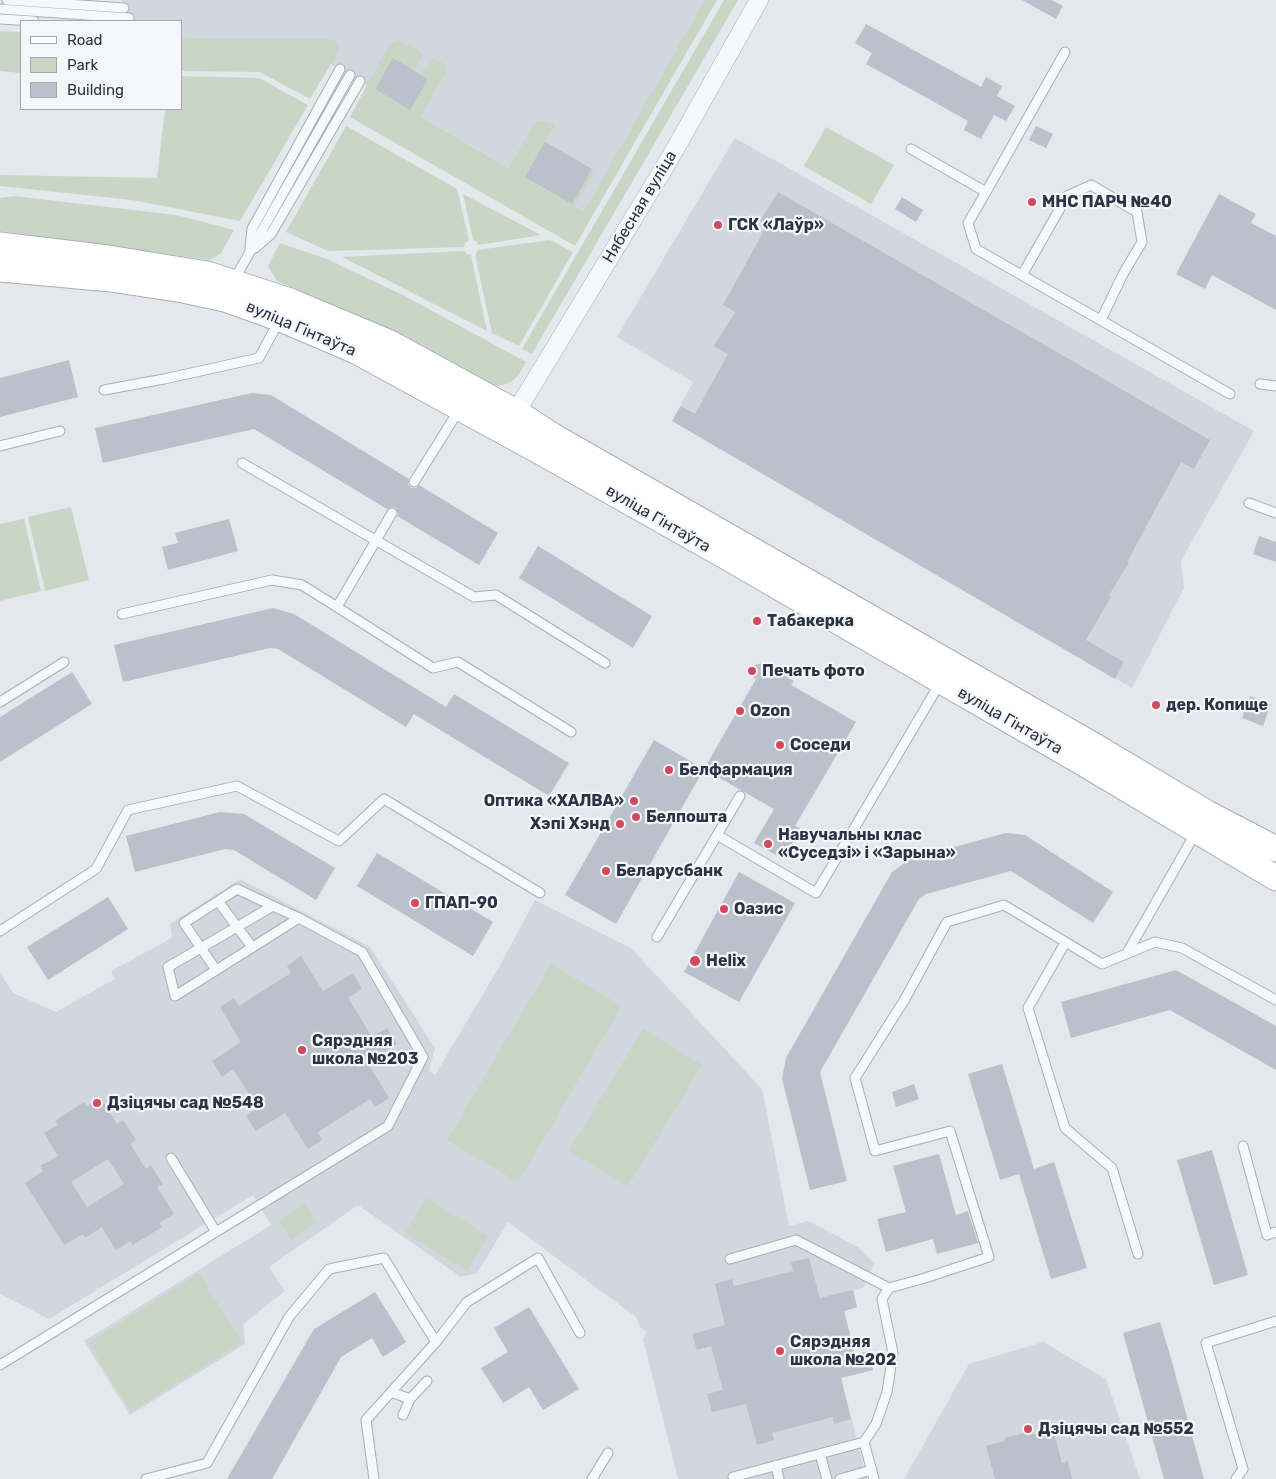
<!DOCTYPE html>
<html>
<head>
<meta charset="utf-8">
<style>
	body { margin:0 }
	#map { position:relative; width:1276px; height:1479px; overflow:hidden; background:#e4e7ec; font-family:Rubik,sans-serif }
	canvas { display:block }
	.legend { position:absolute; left:20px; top:20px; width:162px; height:90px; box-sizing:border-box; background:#f4f6f9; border:1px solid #a4a8b1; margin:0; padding:6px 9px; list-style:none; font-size:15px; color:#2b3445 }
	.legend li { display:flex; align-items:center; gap:10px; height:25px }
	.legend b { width:25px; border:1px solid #a4a8b1 }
</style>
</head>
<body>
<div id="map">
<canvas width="1276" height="1479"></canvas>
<ul class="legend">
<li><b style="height:6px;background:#fff"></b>Road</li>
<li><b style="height:14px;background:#c9d6c5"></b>Park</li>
<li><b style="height:14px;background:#bbc0ca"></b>Building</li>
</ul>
</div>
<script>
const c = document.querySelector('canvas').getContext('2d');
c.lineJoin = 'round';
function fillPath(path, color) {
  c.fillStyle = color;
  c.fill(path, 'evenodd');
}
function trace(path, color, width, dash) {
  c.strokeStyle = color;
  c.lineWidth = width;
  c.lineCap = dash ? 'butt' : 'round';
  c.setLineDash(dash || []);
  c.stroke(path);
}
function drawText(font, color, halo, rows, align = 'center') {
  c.font = font + ' Rubik,sans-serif';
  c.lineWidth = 4.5;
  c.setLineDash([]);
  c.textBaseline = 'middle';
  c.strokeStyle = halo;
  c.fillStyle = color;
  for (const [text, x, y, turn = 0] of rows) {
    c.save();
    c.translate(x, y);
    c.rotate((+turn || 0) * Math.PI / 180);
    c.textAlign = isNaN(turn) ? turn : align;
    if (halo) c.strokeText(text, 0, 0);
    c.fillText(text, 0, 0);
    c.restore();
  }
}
const built = new Path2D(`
	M121,0H712L589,214L298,45L181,41V21H131Z
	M735,138L1254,431L1181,561L1184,588L1132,688L672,421L693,382L617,337Z
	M240,879L370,947L435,1048L429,1071L435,1075L498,969L535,900L631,948L762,1089L789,1226L808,1221L858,1247L874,1263L864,1287L853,1290L857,1307L844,1311L855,1354L869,1351L873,1370L841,1378L867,1479H678L643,1339L647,1332L640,1327L636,1317L508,1222L477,1273L461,1277L358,1205L269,1267L285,1291L243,1324L245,1344L130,1415L84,1341L271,1225L253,1195L49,1319L0,1294V973L13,993L56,1012L115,979L111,971L172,938L170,924Z
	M1043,1342L1106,1379L1140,1479H904L969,1364Z`);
const green = new Path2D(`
	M705,0H717L575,246L350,117L389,44L398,40L421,52L423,56L414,71L422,75L433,59L441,62L446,67V73L420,116L509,168L533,125C541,118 546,121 555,126L545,142L595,170L574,206L584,211Z
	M724,0H738L532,354L522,349Z
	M0,31L21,32V73L0,71Z
	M181,38L329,39C337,40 339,44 339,51L310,99L260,72L181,71Z
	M181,76L259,78L308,105L240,221L132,200L0,186V175L157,178L165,109H181Z
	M346,126L457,189L469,240L465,243L464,247L328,251L286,232Z
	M826,127L894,165L871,204L804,166Z
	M463,194L541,235L478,245L476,241L473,240Z
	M14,196L176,215L234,230L221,253L210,260L0,231V198Z
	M550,240L573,252L519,346L492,333L475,255L478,250Z
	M280,243L327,259L405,296L526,362C516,380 513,385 492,386L395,333L277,281L268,266Z
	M464,251L467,254L471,255L487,331L342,257Z
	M71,507L89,580L45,591L28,517Z
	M24,519L41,591L0,601V524Z
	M551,964L622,1006L518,1182L447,1140Z
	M643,1029L702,1065L628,1186L569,1151Z
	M426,1198L488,1236L467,1271L405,1233Z
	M304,1203L317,1222L292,1240L278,1221Z
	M199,1273L242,1342L131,1412L88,1343Z`);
const building = new Path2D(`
	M1022,0H1051L1063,6L1056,19Z
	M866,24L981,87L986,77L1002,86L997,96L1015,106L1006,121L994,115L981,139L964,130L968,121L866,64L872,53L855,43Z
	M393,58L428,79L410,110L375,89Z
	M1036,126L1053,134L1046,148L1029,140Z
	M545,142L592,169L572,204L525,177Z
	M778,192L1210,440L1194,469L1181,462L1127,562L1129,563L1109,595L1111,597L1086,640L1124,662L1115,679L672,421L681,406L695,414L728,354L714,346L735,312L723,305L767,225L760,221Z
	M1219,194L1256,214L1251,223L1276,236V310L1212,275L1205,289L1176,274Z
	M902,197L923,210L916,222L895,209Z
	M69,360L78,397L0,417V378Z
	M252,393L271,395L409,479L408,484L411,488H416L419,485L498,533L479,565L397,516L398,513L396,508L392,507L387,509L254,429L103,463L95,428Z
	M229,519L238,551L168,570L162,547L178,543L175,533Z
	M1259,536L1276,542V562L1253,554Z
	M538,546L652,616L633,648L519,578Z
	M273,608L294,614L446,707L454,694L569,763L549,796L414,714L406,727L278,649L270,648L123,682L114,645Z
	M763,663L794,681L791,685L856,722L795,826L801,829L783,859L754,843L774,809L704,769L756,679L749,675L754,665Z
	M72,672L92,704L0,762V717Z
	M1250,696L1271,704L1263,726L1242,718Z
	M654,740L704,769L616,924L565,895Z
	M220,812L244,814L335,868L316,900L234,850L225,849L135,872L126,836Z
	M1006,833L1025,835L1113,892L1093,923L1011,871L926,894L919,899L820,1072L847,1181L810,1190L782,1079L786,1058L892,872L910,859Z
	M377,853L493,922L473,956L357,886Z
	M739,872L795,903L739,1002L684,972Z
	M108,897L128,929L48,980L27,947Z
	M301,956L323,991L353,973L362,989L348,998L372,1037L387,1028L397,1044L367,1062L389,1098L375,1107L370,1099L318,1132L322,1140L308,1149L285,1113L256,1131L246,1116L258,1108L233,1069L222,1077L212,1061L241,1042L220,1007L234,998L239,1006L291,973L287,966Z
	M1176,970L1276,1026V1070L1170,1010L1071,1038L1061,1002Z
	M1002,1064L1034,1169L1054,1162L1087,1268L1051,1279L1019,1174L1000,1180L968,1074Z
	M914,1084L919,1099L896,1107L892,1092Z
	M101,1098L117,1124L123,1120L136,1140L130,1144L146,1169L151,1165L163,1184L157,1187L174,1214L159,1223L162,1227L133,1245L130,1241L116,1250L102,1227L85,1238L83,1234L64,1245L25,1183L43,1171L40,1166L58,1156L44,1133L58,1125L55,1121L84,1102L87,1106ZM108,1159L124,1184L87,1207L71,1182Z
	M1212,1150L1248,1275L1214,1285L1177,1160Z
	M939,1154L956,1215L968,1211L978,1243L937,1254L933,1239L886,1252L877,1219L906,1212L893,1166Z
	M809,1258L820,1298L853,1290L857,1307L844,1311L855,1355L869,1351L873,1370L841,1378L851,1419L834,1424L833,1417L772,1433L774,1440L757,1445L746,1404L712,1412L707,1394L723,1390L711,1346L697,1350L692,1334L725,1325L715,1284L732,1279L734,1286L793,1271L791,1262Z
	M375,1292L406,1342L383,1357L372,1338L341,1357L272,1479H227L314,1329Z
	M529,1307L579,1389L543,1410L529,1387L503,1403L481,1368L508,1352L494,1328Z
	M1160,1322L1170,1355L1204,1479H1164L1123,1333Z
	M1053,1429L1062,1463L1068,1461L1072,1479H995L986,1446L1005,1441L1004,1438L1032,1431L1033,1435Z`);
const service = new Path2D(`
	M7,0L124,8
	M0,9L129,18
	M0,19L34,21
	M911,149L986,192L1065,52
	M986,192L968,223L976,249L1230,394
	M250,248L252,229L340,69
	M255,248L271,234L360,81
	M1022,275L1067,196L1091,185L1137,212L1142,242L1123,274L1101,320
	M234,280L350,75
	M1260,384L1276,386
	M104,390L164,379L259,358L280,319
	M0,446L60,431
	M242,463L474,597L496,595L605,663
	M414,482L459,410
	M1249,503L1276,513
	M337,607L433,668L458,662L571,732
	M122,614L272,580L302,585L337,607L392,513
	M0,702L64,662
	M717,835L740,796
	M218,901L252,947
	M273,906L299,918
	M0,931L96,869L128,810L237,786L339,841L384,799L540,893
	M657,937L717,835L816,893L940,683
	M1065,943L1028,1008L1065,1128L1112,1168L1138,1254
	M1127,953L1196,832
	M1243,1146L1267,1235L1276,1232
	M171,1158L216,1232
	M730,1259L796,1240L889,1288
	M436,1342L467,1302L538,1258L580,1333
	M0,1365L388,1126L423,1057L362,952L299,918L175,996L168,967L273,906L237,889L184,923L216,970
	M391,1392L410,1399
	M403,1415L410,1399L427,1381
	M864,1442L874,1479
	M820,1454L827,1479
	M776,1465L779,1479
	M146,1479L207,1463L289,1317L329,1269L384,1258L410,1301L436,1342L366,1420L374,1479
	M592,1479L608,1453
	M734,1479L733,1477L864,1442L876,1424L887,1392L893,1353L882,1299L889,1288L925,1278L989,1257L950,1131L875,1151L855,1078L905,999L947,922L1004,905L1102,964L1155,942L1182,948L1276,1000
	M840,1479L872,1470
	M1236,1479L1243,1469L1206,1343L1276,1321`);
const minor = new Path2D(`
	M516,412L670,158L759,0`);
const secondary = new Path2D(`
	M0,245L108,258L207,274L290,301L390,343L516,412L553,436L1093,745L1207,813L1276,849
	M0,269L111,279L183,290L225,299L281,319L356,351L546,455L725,556L1083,763L1276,878`);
const markers = [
	[1032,202,5,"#d1495b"],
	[718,225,5,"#d1495b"],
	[757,621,5,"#d1495b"],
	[752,671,5,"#d1495b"],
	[1156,705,5,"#d1495b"],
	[740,711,5,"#d1495b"],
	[780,745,5,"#d1495b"],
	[669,770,5,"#d1495b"],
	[634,801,5,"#d1495b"],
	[636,817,5,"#d1495b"],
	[620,824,5,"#d1495b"],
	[768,844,5,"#d1495b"],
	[606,871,5,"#d1495b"],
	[415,903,5,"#d1495b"],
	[724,909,5,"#d1495b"],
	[695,961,6,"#d1495b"],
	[302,1050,5,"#d1495b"],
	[97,1103,5,"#d1495b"],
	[780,1351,5,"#d1495b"],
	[1028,1429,5,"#d1495b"]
];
const poiNames = [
	["МНС ПАРЧ №40",1042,202],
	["ГСК «Лаўр»",728,225],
	["Табакерка",767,621],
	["Печать фото",762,671],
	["дер. Копище",1166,705],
	["Ozon",750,711],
	["Соседи",790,745],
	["Белфармация",679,770],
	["Оптика «ХАЛВА»",624,801,"right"],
	["Белпошта",646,817],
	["Хэпі Хэнд",610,824,"right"],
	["Навучальны клас",778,835],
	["«Суседзі» і «Зарына»",778,853],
	["Беларусбанк",616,871],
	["ГПАП-90",425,903],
	["Оазис",734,909],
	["Helix",706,961],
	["Сярэдняя",312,1041],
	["школа №203",312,1059],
	["Дзіцячы сад №548",107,1103],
	["Сярэдняя",790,1342],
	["школа №202",790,1360],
	["Дзіцячы сад №552",1038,1429]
];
const streetNames = [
	["Нябесная вуліца",640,207,-59],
	["вуліца Гінтаўта",301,329,23],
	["вуліца Гінтаўта",658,519,30],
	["вуліца Гінтаўта",1010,721,30]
];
fillPath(built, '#d2d6de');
fillPath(green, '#c9d6c5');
fillPath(building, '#bbc0ca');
trace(service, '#a9aeb7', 11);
trace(minor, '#a9aeb7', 19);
trace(secondary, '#a9aeb7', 27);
trace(service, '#f7f8fa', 9);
trace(minor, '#f7f8fa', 18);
trace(secondary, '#fff', 25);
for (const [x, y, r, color] of markers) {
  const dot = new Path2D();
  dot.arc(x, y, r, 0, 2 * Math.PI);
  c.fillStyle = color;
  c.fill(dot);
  trace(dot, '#f4f6f9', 2);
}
drawText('bold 16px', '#2b3445', '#f4f6f9', poiNames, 'left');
drawText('16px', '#2b3445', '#f4f6f9', streetNames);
</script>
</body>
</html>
